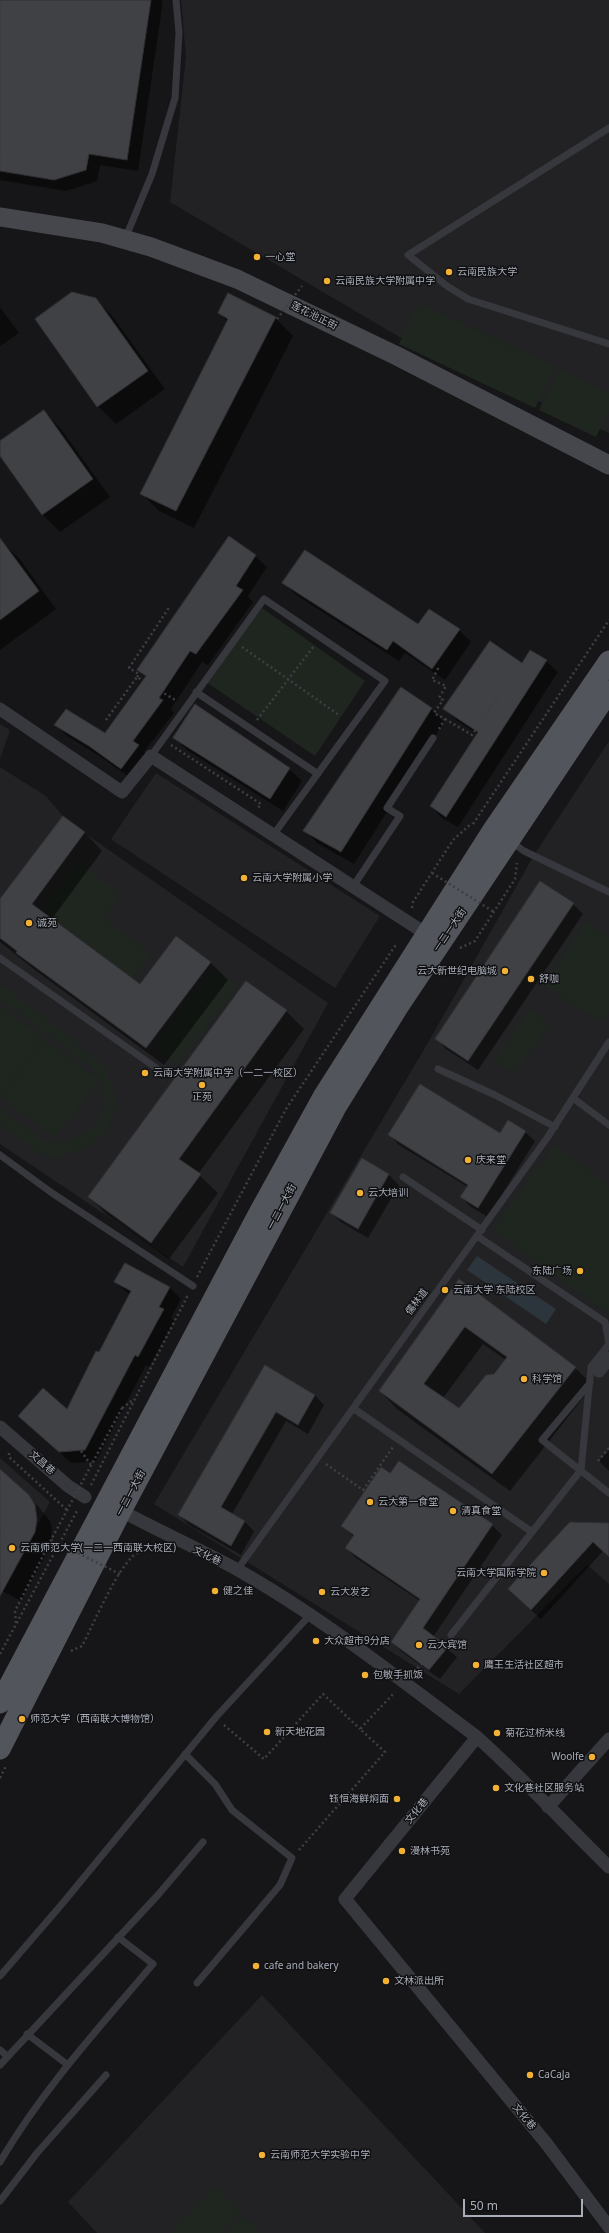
<!DOCTYPE html>
<html>
<head>
<meta charset="utf-8">
<style>
	body { margin:0 }
	#map { position:relative; width:609px; height:2233px; overflow:hidden; background:#161618; font-family:"Noto Sans",sans-serif }
	canvas { display:block }
	.scale { position:absolute; left:463px; top:2199px; width:120px; height:18px; box-sizing:border-box; border:2px solid #a8adb8; border-top:0; padding-left:5px; font-size:12px; line-height:14px; white-space:nowrap; color:#a8adb8; -webkit-text-stroke:3px #111113; paint-order:stroke }
</style>
</head>
<body>
<div id="map">
<canvas width="609" height="2233"></canvas>
<div class="scale">50 m</div>
</div>
<script>
const c = document.querySelector('canvas').getContext('2d');
c.lineJoin = 'round';
function fillPath(path, color) {
  c.fillStyle = color;
  c.fill(path, 'evenodd');
}
function trace(path, color, width, dash) {
  c.strokeStyle = color;
  c.lineWidth = width;
  c.lineCap = dash ? 'butt' : 'round';
  c.setLineDash(dash || []);
  c.stroke(path);
}
function drawText(font, color, halo, rows, align = 'center') {
  c.font = font + ' "Noto Sans","Noto Sans SC",sans-serif';
  c.lineWidth = 3;
  c.setLineDash([]);
  c.textBaseline = 'middle';
  c.strokeStyle = halo;
  c.fillStyle = color;
  for (const [text, x, y, turn = 0] of rows) {
    c.save();
    c.translate(x, y);
    c.rotate((+turn || 0) * Math.PI / 180);
    c.textAlign = isNaN(turn) ? turn : align;
    if (halo) c.strokeText(text, 0, 0);
    c.fillText(text, 0, 0);
    c.restore();
  }
}
const built = new Path2D(`
	M181,0H609V433L408,342L170,202L186,57Z
	M0,724L10,730L0,759Z
	M609,741V1584L587,1565L459,1694L154,1504L429,1041L534,855Z
	M0,767L46,796L66,820L328,1003L183,1267L0,1144Z
	M156,773L380,916L335,988L111,839Z
	M0,1458L50,1502L0,1594Z
	M262,1995L485,2233H97L68,2202Z`);
const green = new Path2D(`
	M419,303L555,367L535,408L399,344Z
	M559,369L609,393V411L596,437L539,410Z
	M262,608L365,681L315,756L206,682Z
	M77,862L121,893L103,918L151,953L132,979L41,911Z
	M585,922L609,937V1013L603,1023L543,985Z
	M213,967L238,986L177,1066L153,1047Z
	M0,986L9,990L99,1061C117,1086 124,1113 99,1138C96,1142 88,1145 83,1147C76,1151 63,1157 54,1157C34,1155 15,1135 0,1123V1107C14,1117 39,1142 56,1143C63,1144 73,1139 79,1136C110,1120 111,1095 92,1068L6,1003L0,1000Z
	M0,1006L43,1038L0,1095Z
	M529,1010L550,1024L515,1073L494,1060Z
	M44,1039L99,1080L55,1138L1,1097Z
	M555,1145L609,1186V1315L492,1228Z
	M215,2187L241,2212L221,2233H171Z
	M242,2215L262,2233H225Z`);
const water = new Path2D(`
	M477,1256L556,1309L546,1324L467,1270Z`);
const shadow = new Path2D(`
	M0,0H162V8L138,171L100,165L97,181L66,191L0,180Z
	M95,299L113,317L165,389L116,424L98,406Z
	M0,307L19,333L0,346Z
	M219,313L275,318L293,336L194,528L159,511L141,493L228,322Z
	M43,411L61,429L110,497L60,532L43,515L0,454V442Z
	M0,541L19,558L56,609L0,650Z
	M255,556L267,567L248,596L253,602L208,665L202,662L171,709L174,713L144,752L150,758L133,780L101,757L67,736L56,725L106,734L146,677L138,670Z
	M284,583L418,625L459,630L471,642L445,680L405,653L399,661L296,595Z
	M546,661L558,672L458,827L442,818L431,806L477,734L456,720L445,709L522,665Z
	M431,709L444,722L354,864L317,843L305,830Z
	M174,737L289,769L302,781L283,811L187,750Z
	M63,817L85,833L102,851L51,920L140,986L210,962L228,980L164,1065L35,970L0,942V901Z
	M573,904L583,914L478,1070L446,1049L437,1039Z
	M286,1011L304,1029L198,1174L218,1193L169,1259L107,1215L90,1197Z
	M525,1132L535,1141L488,1217L471,1207L461,1197L468,1187L399,1145L390,1135L500,1134Z
	M362,1160L389,1175L399,1185L368,1238L341,1222L331,1213Z
	M125,1264L170,1288L181,1299L171,1318L174,1321L149,1367L146,1365L96,1461L71,1463L19,1416L67,1411L130,1295L115,1282Z
	M459,1280L575,1368L593,1385L510,1491L397,1409L380,1391ZM483,1344L506,1360L460,1409L443,1398Z
	M266,1367L315,1395L324,1405L308,1434L286,1421L232,1514L245,1522L254,1531L241,1555L189,1525L179,1515Z
	M609,1450V1471L599,1461Z
	M399,1462L492,1525L502,1535L433,1637L457,1657L440,1679L402,1652L392,1642L420,1601L356,1558L346,1548L354,1537L343,1526L390,1475Z
	M0,1470L38,1506L50,1521L52,1528L50,1547L21,1601L0,1590Z
	M609,1524V1556L603,1551L541,1619L519,1599Z`);
const building = new Path2D(`
	M0,0H151L127,160L89,154L86,170L54,180L0,171Z
	M72,292L96,298L148,371L97,407L35,319Z
	M228,293L276,317L176,511L140,494L228,319L218,313Z
	M44,410L93,479L42,515L0,456V441Z
	M229,536L256,555L236,586L243,590L196,654L190,651L159,698L163,700L133,741L139,745L121,769L89,746L54,725L66,709L105,733L146,676L137,670Z
	M0,538L39,591L0,620Z
	M305,550L418,624L429,609L460,629L432,669L393,641L387,650L282,583Z
	M490,641L522,663L530,650L547,660L446,817L430,806L478,732L443,709Z
	M401,687L432,708L341,852L303,831Z
	M195,704L290,768L270,799L173,738Z
	M63,816L85,832L32,904L140,984L176,936L211,962L146,1048L16,953L17,951L0,938V899Z
	M540,881L574,903L468,1061L435,1039Z
	M246,981L287,1010L179,1159L201,1174L151,1243L88,1197Z
	M420,1084L500,1133L508,1120L526,1131L478,1208L460,1197L468,1185L388,1135Z
	M362,1158L389,1174L358,1229L330,1213Z
	M125,1263L170,1287L159,1307L164,1309L138,1357L135,1355L85,1450L59,1452L18,1416L43,1388L67,1409L96,1351L99,1352L131,1291L114,1282Z
	M459,1279L576,1367L492,1474L379,1391ZM465,1327L507,1357L494,1374L486,1375L459,1408L424,1384Z
	M265,1365L315,1395L298,1425L276,1412L221,1507L245,1521L231,1546L178,1515Z
	M399,1461L493,1524L423,1628L448,1647L429,1670L391,1642L420,1599L345,1548L354,1535L341,1526L381,1467L390,1473Z
	M0,1469L29,1495L35,1505L37,1520L35,1532L0,1596Z
	M570,1522L609,1523V1557L593,1542L531,1610L508,1589Z`);
const path = new Path2D(`
	M242,647L339,715
	M137,677L139,674L129,668L170,606
	M445,719L472,735L498,697
	M106,720L137,677L177,701
	M257,720L314,646
	M439,729L445,719L434,713L443,700L439,698L446,686L432,680L439,667
	M171,745L261,804L258,808
	M473,824L609,620
	M412,908L413,902L453,840L472,823
	M460,948L475,941L515,879L517,863
	M197,1277L286,1109L397,943
	M122,1408L133,1400
	M81,1451L91,1465
	M9,1453V1457L67,1510
	M598,1461L609,1448
	M326,1464L363,1490L393,1447
	M91,1485L188,1295
	M16,1623L15,1611L51,1540
	M71,1651L82,1646C94,1623 114,1575 132,1557C138,1550 150,1551 159,1546
	M0,1654L78,1509
	M414,1672L443,1640
	M224,1725L264,1759L323,1694L360,1729
	M0,1778L6,1766
	M299,1850L385,1752L360,1729L395,1692`);
const lane = new Path2D(`
	M609,128L408,255L447,286L468,299L609,344
	M125,239L152,174L175,98L179,33L176,0
	M196,692L318,774
	M151,756L264,599L385,681L274,834
	M510,841L524,851L609,892
	M354,885L400,816L387,808L433,738
	M0,958L162,1072
	M438,1069L495,1095L555,1127
	M573,1098L609,1125
	M0,1155L52,1193L193,1286
	M403,1177L482,1230
	M477,1236L605,1322L609,1343
	M590,1383L542,1440L609,1493
	M353,1408L532,1532L581,1470L591,1367L609,1344
	M237,1570L547,1138L609,1042
	M451,1635L532,1532
	M185,1754L215,1784L232,1810L292,1858L280,1885L197,1983
	M0,1976L62,1904L216,1717L310,1615
	M27,2034L68,2065
	M0,2050L7,2056
	M0,2065L157,1896L203,1842
	M0,2162C42,2090 99,2028 153,1964L118,1937
	M0,2201L37,2153L106,2075`);
const street = new Path2D(`
	M0,709L122,792L151,756L428,935
	M599,1371L609,1358
	M0,1427L68,1486L85,1497
	M116,1508C156,1530 198,1548 238,1570C323,1618 399,1679 477,1737L345,1899L546,2143L609,2227
	M477,1737C523,1778 565,1824 609,1867
	M548,1807L609,1739`);
const secondary = new Path2D(`
	M0,217L102,233L151,247L237,279L397,356L609,465`);
const primary = new Path2D(`
	M0,1703L258,1215L323,1097L493,830L609,661
	M0,1749L121,1511L336,1107L398,1007L609,691`);
const pathBridge = new Path2D(`
	M277,319L302,286
	M432,873L494,912
	M120,1574L51,1540L122,1408`);
const markers = [
	[257,257,4,"#f2b134"],
	[449,272,4,"#f2b134"],
	[327,281,4,"#f2b134"],
	[244,878,4,"#f2b134"],
	[29,923,4,"#f2b134"],
	[505,971,4,"#f2b134"],
	[531,979,4,"#f2b134"],
	[145,1073,4,"#f2b134"],
	[202,1085,4,"#f2b134"],
	[468,1160,4,"#f2b134"],
	[360,1193,4,"#f2b134"],
	[580,1271,4,"#f2b134"],
	[445,1290,4,"#f2b134"],
	[524,1379,4,"#f2b134"],
	[370,1502,4,"#f2b134"],
	[453,1511,4,"#f2b134"],
	[12,1548,4,"#f2b134"],
	[544,1573,4,"#f2b134"],
	[215,1591,4,"#f2b134"],
	[322,1592,4,"#f2b134"],
	[316,1641,4,"#f2b134"],
	[419,1645,4,"#f2b134"],
	[476,1665,4,"#f2b134"],
	[365,1675,4,"#f2b134"],
	[22,1719,4,"#f2b134"],
	[267,1732,4,"#f2b134"],
	[497,1733,4,"#f2b134"],
	[592,1757,4,"#f2b134"],
	[496,1788,4,"#f2b134"],
	[397,1799,4,"#f2b134"],
	[402,1851,4,"#f2b134"],
	[256,1966,4,"#f2b134"],
	[386,1981,4,"#f2b134"],
	[530,2075,4,"#f2b134"],
	[262,2155,4,"#f2b134"]
];
const poiNames = [
	["一心堂",265,257],
	["云南民族大学",457,272],
	["云南民族大学附属中学",335,281],
	["云南大学附属小学",252,878],
	["诚苑",37,923],
	["云大新世纪电脑城",497,971,"right"],
	["舒咖",539,979],
	["云南大学附属中学（一二一校区）",153,1073],
	["正苑",202,1097,"center"],
	["庆来堂",476,1160],
	["云大培训",368,1193],
	["东陆广场",572,1271,"right"],
	["云南大学 东陆校区",453,1290],
	["科学馆",532,1379],
	["云大第一食堂",378,1502],
	["清真食堂",461,1511],
	["云南师范大学(一二一西南联大校区)",20,1548],
	["云南大学国际学院",536,1573,"right"],
	["健之佳",223,1591],
	["云大发艺",330,1592],
	["大众超市9分店",324,1641],
	["云大宾馆",427,1645],
	["鹰王生活社区超市",484,1665],
	["包敏手抓饭",373,1675],
	["师范大学（西南联大博物馆）",30,1719],
	["新天地花园",275,1732],
	["菊花过桥米线",505,1733],
	["Woolfe",584,1757,"right"],
	["文化巷社区服务站",504,1788],
	["钰恒海鲜焖面",389,1799,"right"],
	["漫林书苑",410,1851],
	["cafe and bakery",264,1966],
	["文林派出所",394,1981],
	["CaCaJa",538,2075],
	["云南师范大学实验中学",270,2155]
];
const streetNames = [
	["莲花池正街",314,316,26],
	["一二一大街",450,930,-56],
	["一二一大街",282,1207,-62],
	["儒林道",417,1302,-54],
	["文昌巷",42,1463,41],
	["一二一大街",131,1493,-62],
	["文化巷",207,1556,26],
	["文化巷",417,1811,-51],
	["文化巷",524,2117,50]
];
fillPath(built, '#222225');
fillPath(green, '#1e261f');
fillPath(water, '#2c353c');
fillPath(shadow, '#0007');
fillPath(building, '#404145');
trace(building, '#303034', 1);
trace(path, '#3d3f44', 2.5, [2, 3]);
trace(lane, '#37383d', 7);
trace(street, '#37383d', 13);
trace(secondary, '#45474d', 19);
trace(primary, '#53555c', 21);
trace(pathBridge, '#3d3f44', 2.5, [2, 3]);
for (const [x, y, r, color] of markers) {
  const dot = new Path2D();
  dot.arc(x, y, r, 0, 2 * Math.PI);
  c.fillStyle = color;
  c.fill(dot);
  trace(dot, '#111113', 1.5);
}
drawText('10px', '#a8adb8', '#111113', poiNames, 'left');
drawText('10px', '#a8adb8', '#111113', streetNames);
</script>
</body>
</html>
